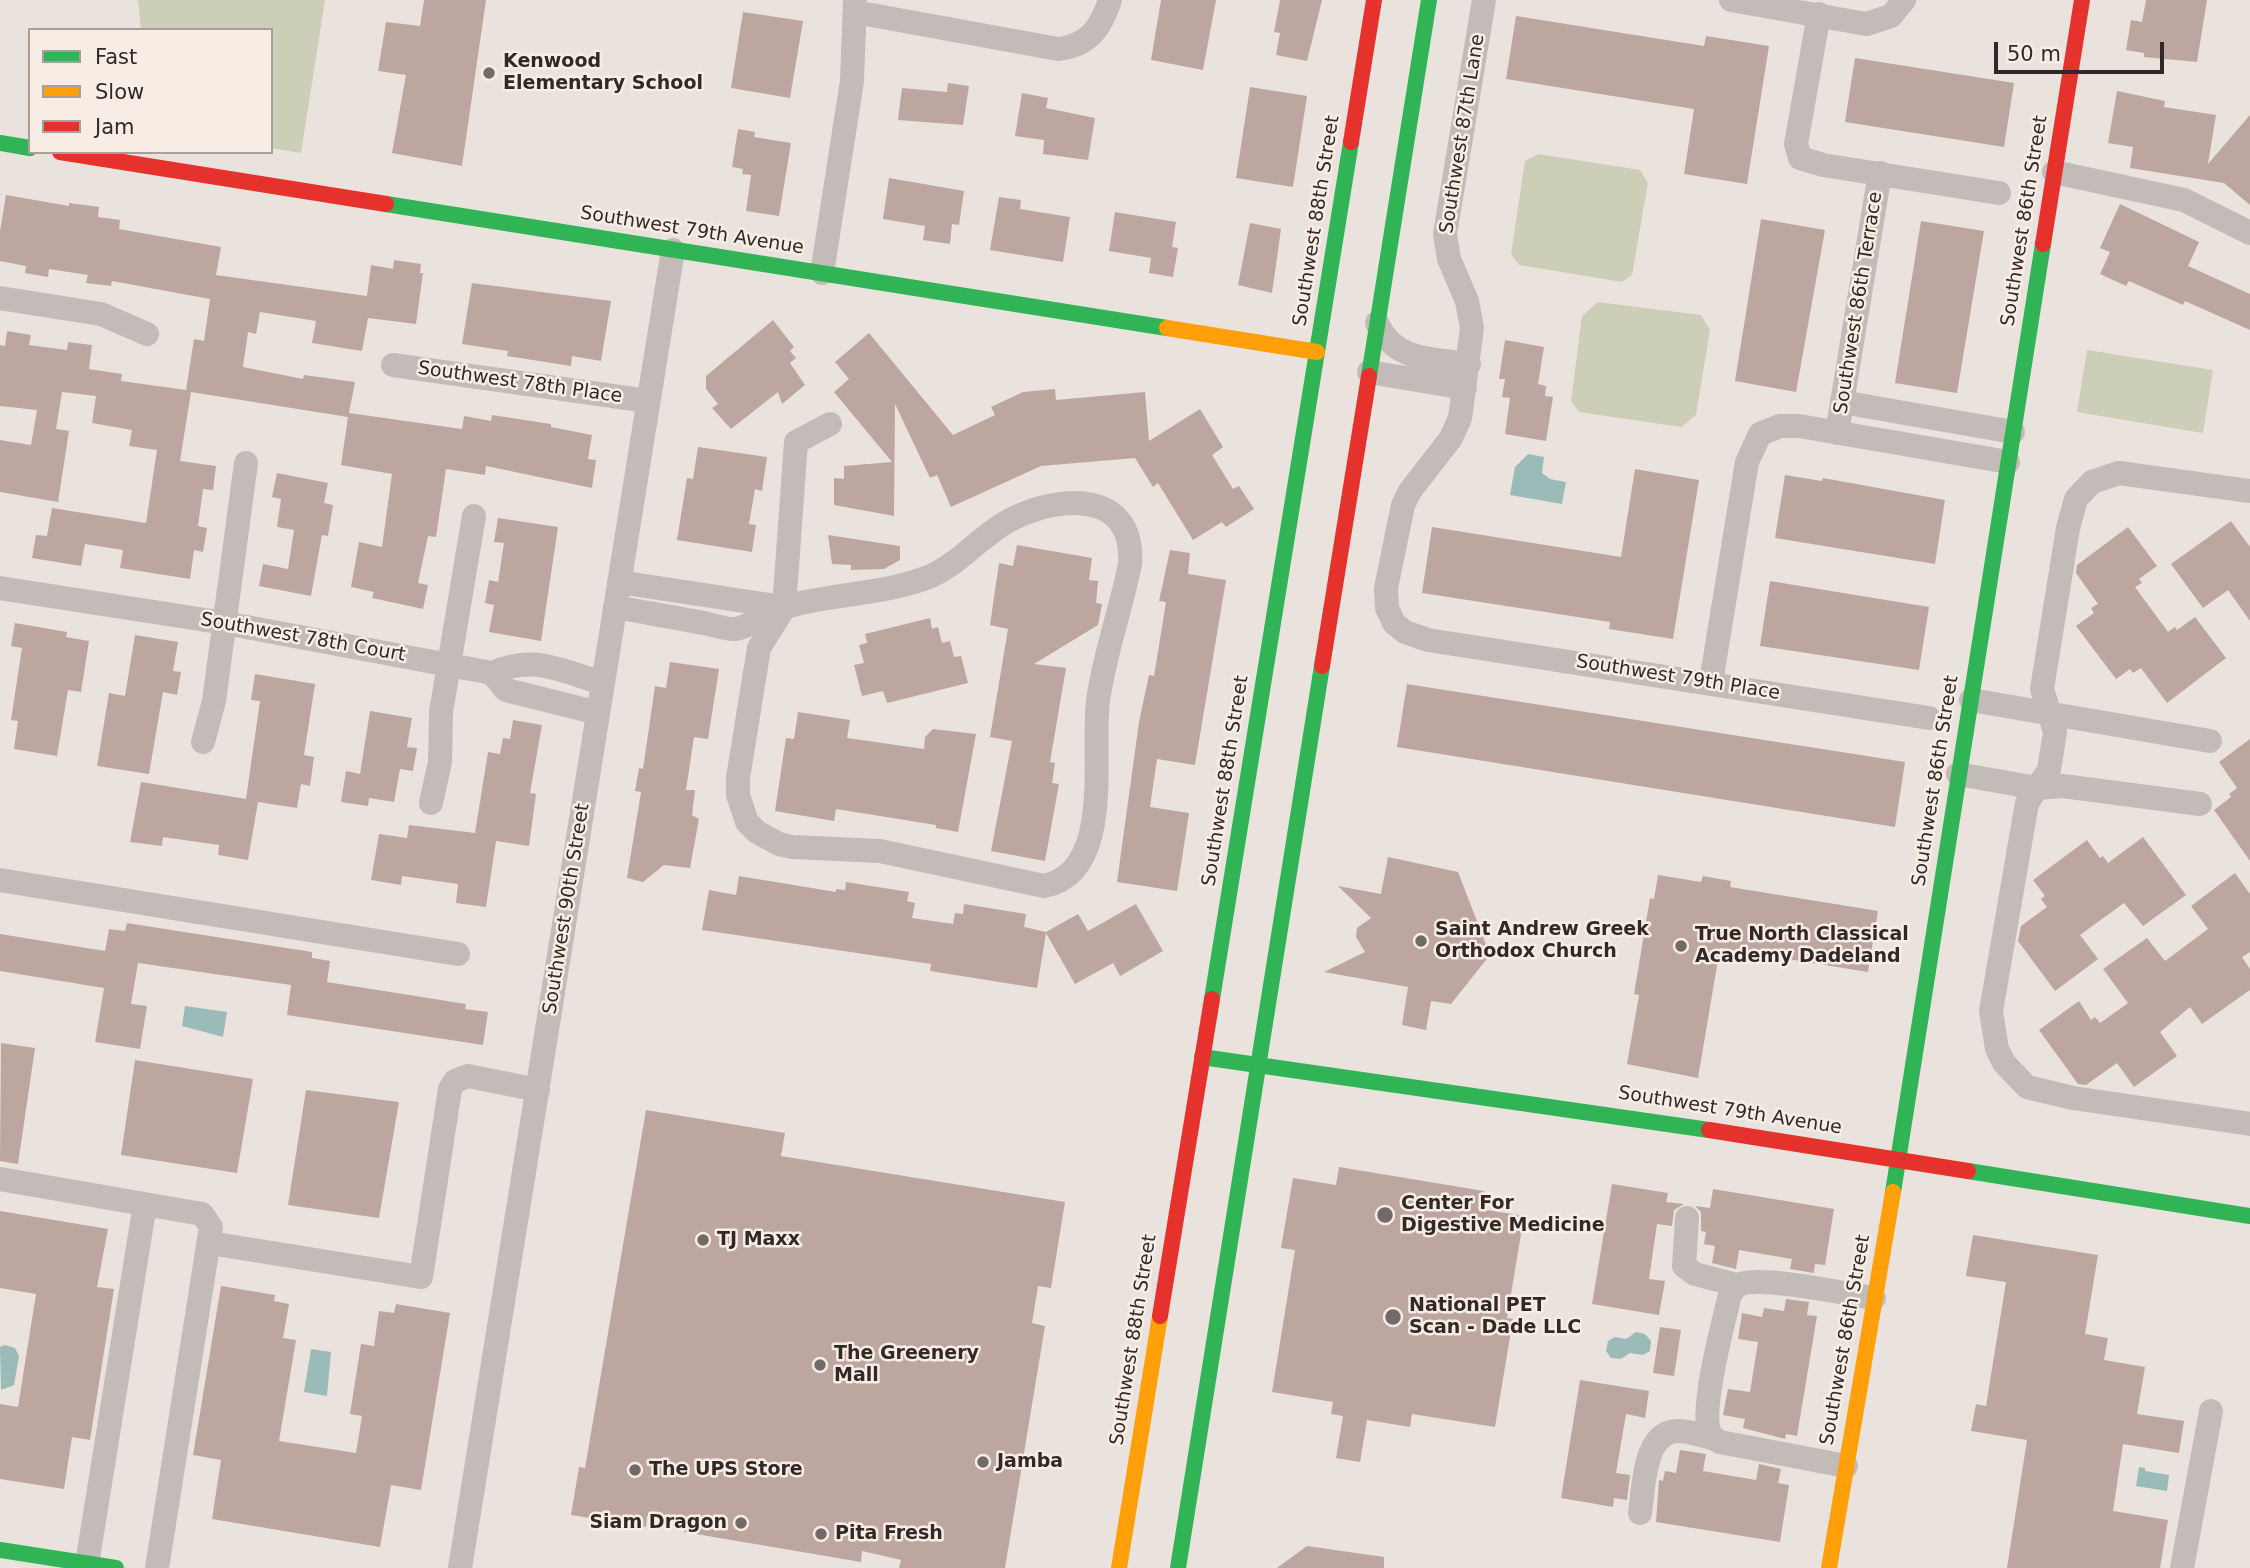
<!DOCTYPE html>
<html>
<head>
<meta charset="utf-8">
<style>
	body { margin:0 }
	#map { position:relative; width:2250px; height:1568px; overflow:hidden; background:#eae3dd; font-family:"DejaVu Sans",sans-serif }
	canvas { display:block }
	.legend { position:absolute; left:28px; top:28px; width:245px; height:126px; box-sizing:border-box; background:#f7ede4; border:2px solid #a89f98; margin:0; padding:9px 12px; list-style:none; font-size:21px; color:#322926 }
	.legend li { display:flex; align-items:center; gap:14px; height:35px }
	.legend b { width:35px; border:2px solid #a89f98 }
	.scale { position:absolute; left:1994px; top:42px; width:170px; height:32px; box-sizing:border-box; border:4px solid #322926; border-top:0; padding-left:9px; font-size:21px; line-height:24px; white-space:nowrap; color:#322926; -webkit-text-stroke:5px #f7ede4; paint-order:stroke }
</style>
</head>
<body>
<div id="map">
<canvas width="2250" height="1568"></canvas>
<ul class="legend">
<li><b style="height:9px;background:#30b455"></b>Fast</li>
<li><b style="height:9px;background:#ff9f0a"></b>Slow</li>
<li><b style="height:9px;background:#e5322d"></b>Jam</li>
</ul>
<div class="scale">50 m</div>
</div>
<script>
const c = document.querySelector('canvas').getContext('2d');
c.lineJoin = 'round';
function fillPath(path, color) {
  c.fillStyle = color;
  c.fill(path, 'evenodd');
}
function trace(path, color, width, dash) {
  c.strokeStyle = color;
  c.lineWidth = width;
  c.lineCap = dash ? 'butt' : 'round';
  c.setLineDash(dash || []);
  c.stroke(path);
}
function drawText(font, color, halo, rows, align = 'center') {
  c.font = font + ' "DejaVu Sans",sans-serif';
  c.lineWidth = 5;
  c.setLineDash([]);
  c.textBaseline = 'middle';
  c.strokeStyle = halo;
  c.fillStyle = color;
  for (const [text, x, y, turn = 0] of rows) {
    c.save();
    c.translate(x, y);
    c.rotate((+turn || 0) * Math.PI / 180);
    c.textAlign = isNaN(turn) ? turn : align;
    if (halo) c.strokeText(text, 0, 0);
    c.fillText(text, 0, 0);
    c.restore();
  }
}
const green = new Path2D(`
	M138,0H325L301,153L271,148V30H141Z
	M1538,154L1640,170L1648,183L1632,275L1622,282L1519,265L1511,254L1525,161Z
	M1598,302L1701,315L1710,330L1696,415L1681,427L1579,412L1571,401L1582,316Z
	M2087,350L2213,370L2203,433L2077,412Z`);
const water = new Path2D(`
	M1528,454L1544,457L1542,473L1550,479L1566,482L1562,504L1510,495L1515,467Z
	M185,1006L227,1012L223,1037L182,1026Z
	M1636,1332L1645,1334L1651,1341L1650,1351L1643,1355L1630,1353L1621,1359L1611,1358L1606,1351L1608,1341L1615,1337L1626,1339Z
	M5,1345L15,1348L19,1356L14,1385L1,1390L0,1347Z
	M311,1349L331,1352L327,1396L304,1392Z
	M2139,1467L2145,1468V1471L2169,1475L2167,1491L2136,1486Z`);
const building = new Path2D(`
	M424,0H486L462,166L392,153L406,75L378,71L386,22L420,26Z
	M1161,0H1216L1203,70L1151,60Z
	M1280,0H1322L1307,61L1276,55L1280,33L1274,32Z
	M2146,0H2207L2197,62L2144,57V53L2126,50L2131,20L2142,22Z
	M743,12L803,21L790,98L731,88Z
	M1516,16L1704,46L1706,36L1769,46L1747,184L1684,174L1694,109L1506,79Z
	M1855,58L2014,83L2004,147L1845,122Z
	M948,83L969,86L963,125L898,120L902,88L947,92Z
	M1250,87L1307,96L1293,187L1236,178Z
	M2117,91L2165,101L2164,107L2216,115L2208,164L2250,115V205L2224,183L2130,168L2133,147L2108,143Z
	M1022,93L1048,98L1046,108L1095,118L1088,160L1043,154L1044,140L1015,136Z
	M738,129L755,132L754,137L791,143L779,216L746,211L751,175L742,174L743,169L732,167Z
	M889,178L964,191L959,225L952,224L950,244L923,240L925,226L883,219Z
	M6,195L69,206V203L99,207L98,217L120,220L119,229L221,247L216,275L367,296L371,265L393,269L394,260L421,264L420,273H423L416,324L368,318L362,351L312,343L316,321L260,312L256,334L248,332L243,367L303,379L304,375L355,382L349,413L462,429L464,416L491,421L492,415L551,424V427L592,435L588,459L596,460L592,488L486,466L485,475L446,469L436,537L428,536L418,583L428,585L423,609L372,598L374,592L351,587L359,542L382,547L392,474L341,465L348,417L191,392L180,461L216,466L213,490L203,489L198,526L207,528L203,552L194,550L190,579L120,568L123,550L85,544L81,566L32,558L36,535L47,536L52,508L146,523L157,450L129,446L132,430L92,423L96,396L62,392L56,429L69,431L58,502L0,492V440L31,445L37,410L0,406V345L5,346L7,331L31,335L29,345L67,350L68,342L92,345L89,369L122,374L121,381L186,390L194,339L204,341L210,299L112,281L111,286L86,283L88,275L49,269L48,277L25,273L26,266L0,261V231Z
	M999,197L1021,200L1020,209L1070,217L1063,262L990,250Z
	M2120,204L2199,242L2188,266L2250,294V330L2185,301L2183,305L2129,281L2126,286L2100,274L2110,252L2100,248Z
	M1115,212L1176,222L1172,247L1178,248L1173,277L1149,273L1151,258L1109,251Z
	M1761,219L1825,230L1796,392L1735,381Z
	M1921,221L1984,231L1957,393L1895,383Z
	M1250,223L1281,229L1272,293L1238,285Z
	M472,283L611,301L601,361L572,356L571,366L507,356L508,351L462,344Z
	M773,320L794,347L790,351L796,358L790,363L805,385L782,404L778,392L731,429L712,408L718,404L706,389V376Z
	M869,333L953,435L995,415L991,407L1023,392L1055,389L1056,400L1145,392L1149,441L1200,409L1223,447L1212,455L1233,489L1239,486L1254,509L1226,527L1222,522L1193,540L1158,483L1153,487L1135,458L1041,466L951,507L937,475L930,478L895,404L894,516L834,505V478L844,479V466L892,462L834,392L849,379L835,362Z
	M1505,340L1544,347L1538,384L1546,386L1545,396L1553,397L1546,441L1505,434L1510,398L1502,397L1505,379H1499Z
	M698,447L767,457L762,491L755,489L749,524L756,525L752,552L677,540L687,478L693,479Z
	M1635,469L1699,480L1673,639L1609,629L1610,622L1422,593L1432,527L1621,557Z
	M277,473L328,483L324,503L333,505L328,536L322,535L311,596L259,586L263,564L288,569L294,530L277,527L281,499L272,497Z
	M1785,475L1822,481L1823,478L1945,500L1935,564L1775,538Z
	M498,518L558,527L541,641L489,632L494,605L485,603L489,580L498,582L504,543L494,542Z
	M2231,521L2250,547V621L2228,590L2203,608L2171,564Z
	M2128,527L2157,566L2139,579L2142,583L2135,587L2168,632L2175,627L2177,630L2195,617L2226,658L2167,703L2141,668L2133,673L2130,669L2116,679L2076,626L2094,613L2091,608L2098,604L2076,573L2077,565Z
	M828,535L900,546V560L884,569L851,570V565L832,564Z
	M1017,545L1092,558L1089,580L1098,581L1096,603L1102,604L1098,625L1034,664L1066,668L1050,762L1055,763L1052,783L1059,784L1045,861L991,851L1012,741L990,737L1008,629L990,625L999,563L1013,566Z
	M1170,550L1190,553L1188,574L1226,580L1195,765L1157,759L1150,807L1189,813L1177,891L1117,882L1139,722L1149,675L1154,676L1166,602L1159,601Z
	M1770,581L1929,607L1919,670L1760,646Z
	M930,618L932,629L938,627L942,643L950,641L954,657L961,656L968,683L887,703L883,691L862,696L854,665L864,663L859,645L867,643L865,634Z
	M15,623L67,632L66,637L89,641L81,692L68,690L57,756L14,749L18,721L11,720L22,648L11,646Z
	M135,635L178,642L173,671L181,672L177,695L163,692L149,774L97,766L109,693L125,696Z
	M670,662L719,669L708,739L694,737L686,790H695L692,815L699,819L690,868L664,865L643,882L627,878L641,792L635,791L639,768L643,769L655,686L666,688Z
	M255,674L315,684L304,755L314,757L310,786L301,784L297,808L258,802L248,860L218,855L219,845L163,837L162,846L130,842L141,782L246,799L260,701L251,700Z
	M1407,684L1905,762L1895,827L1397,747Z
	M370,711L412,718L407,747L417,748L413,771L400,769L394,802L369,798L368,806L341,802L346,771L360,774Z
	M798,712L850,720L847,738L924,749L925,737L933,729L976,734L958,832L936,828V825L836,809L834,821L775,811L786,738L794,739Z
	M513,720L542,725L530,793L536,794L529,846L496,841L486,907L456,903L458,884L402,876L401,885L371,880L379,834L407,838L409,825L475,833L488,752L500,754L503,738L510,739Z
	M2250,739V861L2214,810L2231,797L2229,794L2237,788L2219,762Z
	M2143,837L2186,895L2143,926L2124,903L2080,935L2098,959L2055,991L2018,941L2021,926L2047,907L2041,899L2045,896L2033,880L2087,840L2100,858L2103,856L2108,863Z
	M1388,857L1458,872L1490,955L1451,1004L1431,1001L1426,1030L1402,1025L1408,987L1324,972L1365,952L1356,937L1357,928L1371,918L1338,886L1381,894Z
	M2235,873L2250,894V952L2242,957L2250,969V990L2202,1024L2190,1007L2160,1032L2177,1056L2134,1087L2117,1063L2086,1085L2078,1084L2039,1030L2079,1001L2091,1020L2095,1017L2100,1023L2128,1003L2103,969L2147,938L2165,961L2208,929L2191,906Z
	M1658,875L1701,882L1703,876L1731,881L1730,887L1878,911L1868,972L1720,948L1698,1078L1627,1064L1639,995L1634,994L1650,898L1654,899Z
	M739,876L836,892V889L845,890L846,882L909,892L907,901L915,903L912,918L953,924L955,913L963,914L964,904L1026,914L1024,927L1046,932L1078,914L1088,931L1136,904L1163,951L1120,976L1113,963L1075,984L1046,933L1037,988L930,971L931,964L702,930L709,890L736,895Z
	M127,923L312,952V958L330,961L327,982L466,1004L465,1009L488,1012L483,1045L287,1015L291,985L138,963L131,1004L147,1006L140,1049L95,1042L104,988L0,971V934L105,951L109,929L125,931Z
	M1,1043L35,1048L18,1164L0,1161Z
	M135,1060L253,1079L237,1173L121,1155Z
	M306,1090L399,1102L379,1218L288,1205Z
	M646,1110L785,1133L781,1156L1065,1202L1051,1288L1038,1286L1032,1323L1045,1326L1005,1568H899L901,1560L862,1551L861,1562L684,1532L686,1523L647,1516L646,1527L571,1515L579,1467L585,1468Z
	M1339,1167L1484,1191L1481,1209L1524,1216L1507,1318L1513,1319L1495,1427L1412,1414L1410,1427L1367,1420L1360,1462L1336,1458L1343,1416L1331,1414L1333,1402L1272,1392L1295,1250L1281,1248L1293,1178L1336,1185Z
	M1612,1184L1668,1193L1666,1202L1684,1204L1674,1210L1672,1226L1657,1224L1649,1279L1665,1281L1659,1315L1592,1304Z
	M1713,1189L1834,1209L1825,1265L1815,1264L1814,1273L1790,1269L1792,1259L1739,1250L1736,1269L1712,1263L1715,1246L1704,1244L1706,1232L1701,1231V1212L1695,1206L1710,1208Z
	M0,1211L108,1229L97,1287L114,1289L90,1440L72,1437L64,1489L0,1479V1404L18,1407L36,1294L0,1288Z
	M1973,1235L2098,1255L2085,1334L2108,1338L2104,1360L2145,1367L2137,1414L2184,1421L2179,1453L2123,1444L2113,1511L2168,1520L2160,1568H2007L2027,1440L1971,1431L1976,1404L1986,1406L2006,1282L1966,1276Z
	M221,1286L275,1295L274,1301L289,1304L283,1338L296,1340L279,1441L356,1453L362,1416L350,1414L361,1344L374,1346L379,1311L394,1313L396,1304L450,1313L421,1490L391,1485L380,1547L212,1519L221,1460L193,1455Z
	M1786,1299L1809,1302L1807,1315L1817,1316L1797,1436L1786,1434L1785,1439L1743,1428L1745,1419L1723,1415L1728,1389L1750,1392L1758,1342L1738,1339L1742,1313L1762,1317L1764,1308L1784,1311Z
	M1660,1327L1681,1330L1674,1376L1653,1373Z
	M1580,1380L1649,1391L1645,1418L1626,1414L1616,1473L1630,1475L1627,1500L1614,1498L1613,1507L1561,1498Z
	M1680,1450L1706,1454L1703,1471L1756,1480L1759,1464L1781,1469L1778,1483L1789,1485L1780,1542L1656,1522L1659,1480L1663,1481L1665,1471L1676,1473Z
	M1307,1546L1384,1557V1568H1277Z`);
const street = new Path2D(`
	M1484,0L1445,234L1449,259L1467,301L1472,328L1460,418L1451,438L1410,491L1403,505L1386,588L1387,608L1394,623L1405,632L1428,640L1929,718
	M1731,0L1866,24L1891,16L1904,0
	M855,12L1058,49C1088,46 1101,28 1110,0
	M1819,14L1796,144L1800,158L1823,165L1999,193
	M2054,172L2184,200L2250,233
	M822,273L852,81L855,0
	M0,298L101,314L147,334
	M1377,323C1395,362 1431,358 1469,364
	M393,365L648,401
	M1369,372L1465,388
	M1842,402L2013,432
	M1837,433L1880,173
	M2250,491L2119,473L2092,482L2076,499L2068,528L2042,689L2055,732L2049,770L2027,803L1991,1011L1997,1049L2004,1063L2027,1087L2073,1098L2250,1124
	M619,582L783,607
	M0,588L225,623L492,673C535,654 560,671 603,683
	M615,607C644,612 674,618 704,623C713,625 727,630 736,629C752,626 768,612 785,607C832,593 884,595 931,576C962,562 983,533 1014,518C1063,494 1135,492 1130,564C1121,610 1104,655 1098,701C1091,754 1115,872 1044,886L880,851L792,847L779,844L757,832L747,822L738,795V778L759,648L784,608L796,442L830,424
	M492,673L506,690L598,713
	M1711,682L1747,462L1760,434L1780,426H1799L2008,462
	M1971,700L2210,741
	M203,742L214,701L246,463
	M1958,774L2037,788L2063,786L2200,804
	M431,803L440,762L441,712L474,516
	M0,880L458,954
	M0,1179L202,1214L211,1227L157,1568
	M1687,1218L1684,1266L1695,1274L1737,1285
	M210,1243L421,1277L450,1089L455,1081L468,1076L538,1090
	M1846,1466L1720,1442C1715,1439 1711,1437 1709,1431C1701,1406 1723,1324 1730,1295C1733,1290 1735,1286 1741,1284C1764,1276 1846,1294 1874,1298
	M1640,1513C1644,1488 1643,1429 1680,1431C1690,1432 1702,1435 1712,1438
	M87,1564L145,1204
	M460,1568L673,250
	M2182,1568L2211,1411`);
const fast = new Path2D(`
	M0,143L30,148
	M386,204L1167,328
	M1369,376L1429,0
	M1212,999L1351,142
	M1202,1057L1709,1130
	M1968,1171L2250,1216
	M1893,1192L2043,244
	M0,1550L116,1568
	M1178,1568L1322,666`);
const slow = new Path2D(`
	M1167,328L1317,352
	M1119,1568L1160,1316
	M1829,1568L1893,1192`);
const jam = new Path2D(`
	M1351,142L1374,0
	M60,152L386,204
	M2043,244L2082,0
	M1322,666L1369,376
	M1709,1130L1968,1171
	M1160,1316L1212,999`);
const markers = [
	[489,73,7,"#726a66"],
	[1421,941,7,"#726a66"],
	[1681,946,7,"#726a66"],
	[1385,1215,9,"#726a66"],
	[703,1240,7,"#726a66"],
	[1393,1317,9,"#726a66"],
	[820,1365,7,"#726a66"],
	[983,1462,7,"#726a66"],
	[635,1470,7,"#726a66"],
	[741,1523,7,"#726a66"],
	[821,1534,7,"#726a66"]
];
const poiNames = [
	["Kenwood",503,62],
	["Elementary School",503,84],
	["Saint Andrew Greek",1435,930],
	["Orthodox Church",1435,952],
	["True North Classical",1695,935],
	["Academy Dadeland",1695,957],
	["Center For",1401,1204],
	["Digestive Medicine",1401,1226],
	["TJ Maxx",717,1240],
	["National PET",1409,1306],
	["Scan - Dade LLC",1409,1328],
	["The Greenery",834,1354],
	["Mall",834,1376],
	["Jamba",997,1462],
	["The UPS Store",649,1470],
	["Siam Dragon",727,1523,"right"],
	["Pita Fresh",835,1534]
];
const streetNames = [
	["Southwest 87th Lane",1463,134,-81],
	["Southwest 88th Street",1317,221,-81],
	["Southwest 86th Street",2025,221,-81],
	["Southwest 79th Avenue",692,231,9],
	["Southwest 86th Terrace",1859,303,-81],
	["Southwest 78th Place",520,383,8],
	["Southwest 78th Court",303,638,10],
	["Southwest 79th Place",1678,678,9],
	["Southwest 88th Street",1226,781,-81],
	["Southwest 86th Street",1936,781,-81],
	["Southwest 90th Street",567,909,-81],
	["Southwest 79th Avenue",1730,1111,9],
	["Southwest 88th Street",1134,1340,-81],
	["Southwest 86th Street",1846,1340,-80]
];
fillPath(green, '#ccceb8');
fillPath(water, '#9bbbb8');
fillPath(building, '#bda6a0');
trace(street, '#c2bbb7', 24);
trace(fast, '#30b455', 16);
trace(slow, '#ff9f0a', 16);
trace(jam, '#e5322d', 16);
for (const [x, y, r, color] of markers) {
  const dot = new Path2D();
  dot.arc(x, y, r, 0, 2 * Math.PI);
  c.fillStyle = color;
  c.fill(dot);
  trace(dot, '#f7ede4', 2.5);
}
drawText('bold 19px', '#322926', '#f7ede4', poiNames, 'left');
drawText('19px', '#322926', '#f7ede4', streetNames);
</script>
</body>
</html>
